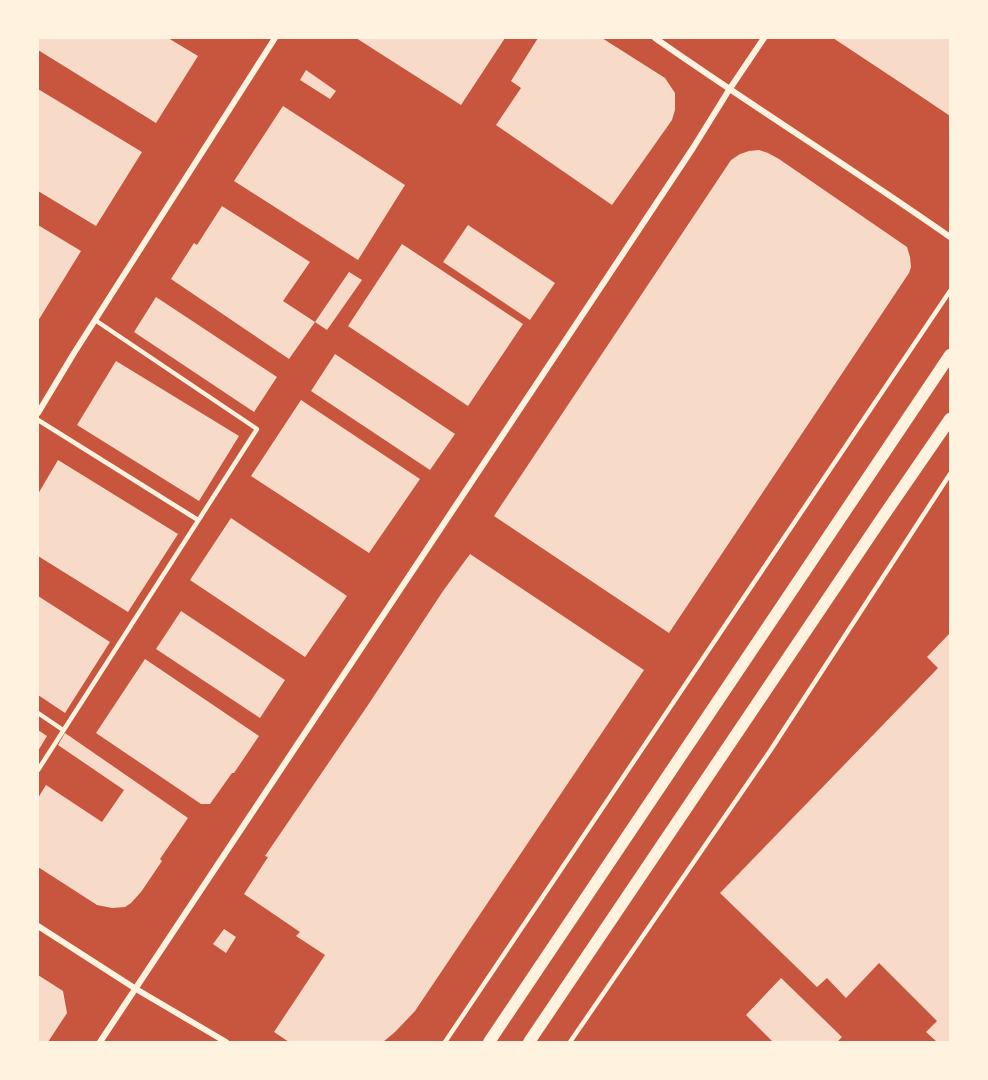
<!DOCTYPE html>
<html>
<head>
<meta charset="utf-8">
<style>
	body { margin:0 }
	#map { position:relative; width:988px; height:1080px; overflow:hidden; background:#c8553d; font-family:Bitter,serif }
	canvas { display:block }
	.frame { position:absolute; inset:0; border:39px solid #fff3e0; pointer-events:none }
</style>
</head>
<body>
<div id="map">
<canvas width="988" height="1080"></canvas>
<div class="frame"></div>
</div>
<script>
const c = document.querySelector('canvas').getContext('2d');
c.lineJoin = 'round';
function fillPath(path, color) {
  c.fillStyle = color;
  c.fill(path, 'evenodd');
}
function trace(path, color, width, dash) {
  c.strokeStyle = color;
  c.lineWidth = width;
  c.lineCap = dash ? 'butt' : 'round';
  c.setLineDash(dash || []);
  c.stroke(path);
}
const building = new Path2D(`
	M38,38H168L198,56L156,123L38,50Z
	M356,38H505L461,105Z
	M538,38H602L665,78L675,93V110L672,120L612,205L496,125L521,88L511,81Z
	M833,38H950V116L907,87Z
	M306,70L336,91L330,99L300,80Z
	M38,89L142,152L96,226L38,191Z
	M283,106L405,185L358,260L234,181Z
	M759,150L768,153L779,159L907,247L910,257L911,267L909,273L669,633L494,516L731,160L740,154L749,151Z
	M222,206L310,262L283,301L315,322L289,359L171,279L194,243L197,245Z
	M38,225L81,251L38,321Z
	M468,225L555,283L530,320L443,262Z
	M402,244L523,324L468,406L348,326Z
	M349,272L362,280L327,330L315,322Z
	M156,297L277,377L254,412L134,332Z
	M335,354L455,434L430,470L311,391Z
	M116,361L239,436L199,501L77,425Z
	M301,400L420,479L369,553L251,476Z
	M58,460L178,534L128,612L38,556V494Z
	M231,518L347,596L305,657L190,580Z
	M470,554L644,670L415,1011L395,1032L383,1042H289L274,1032L325,955L296,936L300,932L244,894L268,857L265,856L368,705L443,591Z
	M38,596L110,642L65,713L38,695Z
	M181,611L285,680L260,718L156,649Z
	M950,633V1042H937L926,1032L937,1021L879,963L846,998L827,978L817,987L720,893L938,668L927,657Z
	M145,659L259,736L234,773H232L210,804H201L96,733Z
	M38,730L47,736L38,751Z
	M65,733L188,818L160,859L162,861L141,892L131,903L125,907L112,908L97,905L38,867V798L46,785L102,822L124,790L58,745Z
	M224,929L236,937L226,953L213,944Z
	M38,975L63,991L67,1013L48,1042H38Z
	M781,978L842,1037L837,1042H773L746,1015Z`);
const service = new Path2D(`
	M38,420L198,520
	M38,713L63,730
	M38,770L257,429L95,320
	M445,1042L950,291
	M570,1042L770,751L950,474`);
const minor = new Path2D(`
	M655,38C752,106 853,169 950,237
	M38,413L74,353L275,38
	M38,926L136,989L226,1042
	M100,1042L693,148L729,90L764,38`);
const secondary = new Path2D(`
	M489,1042L950,355
	M529,1042L882,518L950,419`);
fillPath(building, '#f7dbc8');
trace(service, '#fff3e0', 4.5);
trace(minor, '#fff3e0', 6);
trace(secondary, '#fff3e0', 12);
</script>
</body>
</html>
